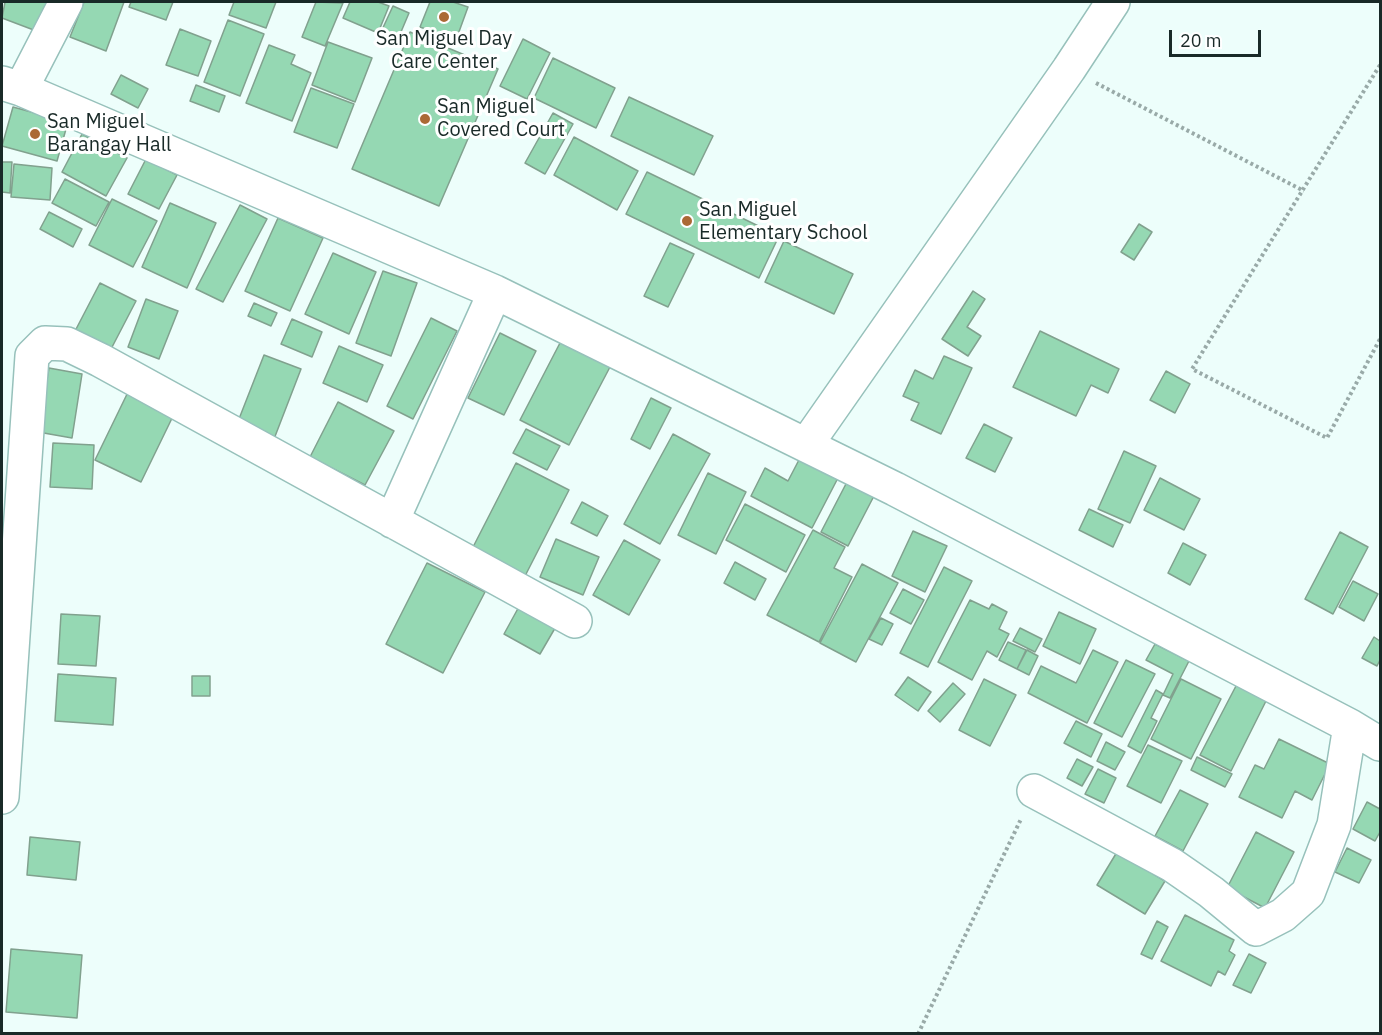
<!DOCTYPE html>
<html>
<head>
<meta charset="utf-8">
<style>
	body { margin:0 }
	#map { position:relative; width:1382px; height:1035px; overflow:hidden; background:#edfefb; font-family:"IBM Plex Sans",sans-serif }
	canvas { display:block }
	.frame { position:absolute; inset:0; border:3px solid #192a28; pointer-events:none }
	.scale { position:absolute; left:1169px; top:30px; width:92px; height:27px; box-sizing:border-box; border:3px solid #192a28; border-top:0; padding-left:8px; font-size:18px; line-height:21px; white-space:nowrap; color:#192a28; -webkit-text-stroke:4px #fff; paint-order:stroke }
</style>
</head>
<body>
<div id="map">
<canvas width="1382" height="1035"></canvas>
<div class="frame"></div>
<div class="scale">20 m</div>
</div>
<script>
const c = document.querySelector('canvas').getContext('2d');
c.lineJoin = 'round';
function fillPath(path, color) {
  c.fillStyle = color;
  c.fill(path, 'evenodd');
}
function trace(path, color, width, dash) {
  c.strokeStyle = color;
  c.lineWidth = width;
  c.lineCap = dash ? 'butt' : 'round';
  c.setLineDash(dash || []);
  c.stroke(path);
}
function drawText(font, color, halo, rows, align = 'center') {
  c.font = font + ' "IBM Plex Sans",sans-serif';
  c.lineWidth = 6;
  c.setLineDash([]);
  c.textBaseline = 'middle';
  c.strokeStyle = halo;
  c.fillStyle = color;
  for (const [text, x, y, turn = 0] of rows) {
    c.save();
    c.translate(x, y);
    c.rotate((+turn || 0) * Math.PI / 180);
    c.textAlign = isNaN(turn) ? turn : align;
    if (halo) c.strokeText(text, 0, 0);
    c.fillText(text, 0, 0);
    c.restore();
  }
}
const building = new Path2D(`
	M5,2H51L39,32L2,18Z
	M84,2H124L106,51L70,37Z
	M131,2H173L166,20L129,7Z
	M234,2H276L266,28L229,15Z
	M316,2L343,3L325,46L302,37Z
	M350,2H378L389,6L378,33L343,18Z
	M430,2H453L468,7L456,40L420,27Z
	M393,6L409,13L398,39L381,32Z
	M228,20L264,34L240,96L204,82Z
	M180,29L211,41L198,76L166,65Z
	M410,32L498,69L439,206L352,169Z
	M523,39L550,53L527,99L500,86Z
	M328,42L372,58L355,102L312,85Z
	M269,45L295,55L291,64L311,73L292,121L246,103Z
	M553,58L615,88L596,128L534,98Z
	M121,75L148,89L138,108L111,94Z
	M196,85L225,96L219,112L190,101Z
	M311,88L354,104L337,148L294,132Z
	M629,97L713,136L694,175L611,136Z
	M13,107L68,122L57,161L2,146Z
	M553,113L573,124L545,174L525,163Z
	M82,134L127,158L106,196L62,172Z
	M574,137L638,171L617,210L554,175Z
	M146,159L177,175L159,209L128,194Z
	M2,162H12L10,193L2,192Z
	M14,164L52,168L50,200L11,197Z
	M647,172L779,236L759,278L626,214Z
	M65,179L109,202L96,226L52,203Z
	M112,199L157,221L133,267L89,245Z
	M170,203L216,223L187,288L142,267Z
	M240,205L267,219L223,302L196,289Z
	M49,212L82,229L73,247L40,229Z
	M278,218L323,238L290,311L245,291Z
	M1139,224L1152,232L1134,260L1121,252Z
	M784,241L853,274L834,314L765,282Z
	M670,243L694,254L668,307L644,296Z
	M333,253L376,272L349,334L305,314Z
	M383,271L417,283L391,356L356,343Z
	M100,283L136,301L110,351L74,333Z
	M973,291L985,299L967,327L981,336L968,356L942,339Z
	M146,299L178,311L159,359L128,347Z
	M254,303L277,313L271,326L248,316Z
	M431,318L457,331L413,419L387,406Z
	M292,319L322,332L312,357L281,344Z
	M1040,331L1119,369L1108,393L1091,385L1076,416L1013,387Z
	M500,333L536,351L504,415L468,398Z
	M561,341L610,367L569,445L520,420Z
	M339,346L383,365L367,402L323,383Z
	M264,355L301,369L274,439L237,424Z
	M944,356L972,368L941,434L911,420L919,403L903,396L915,370L933,379Z
	M49,368L82,374L72,438L38,432Z
	M1166,371L1190,384L1175,413L1150,400Z
	M130,388L176,410L141,482L95,460Z
	M651,398L671,408L650,449L631,439Z
	M338,402L394,431L365,485L310,457Z
	M984,424L1012,438L995,472L966,458Z
	M526,429L560,446L547,470L513,453Z
	M673,434L710,454L660,544L624,524Z
	M53,443L94,445L92,489L50,487Z
	M1124,451L1156,466L1130,523L1098,509Z
	M801,456L839,476L812,528L751,496L765,468L788,481Z
	M516,463L569,490L524,578L471,551Z
	M708,473L746,492L716,554L678,535Z
	M1160,478L1200,499L1184,530L1144,510Z
	M848,480L875,494L848,546L821,532Z
	M582,502L608,516L597,536L571,523Z
	M745,504L805,535L786,572L726,540Z
	M1089,509L1123,525L1113,547L1079,530Z
	M813,530L845,547L834,568L852,577L819,642L767,615Z
	M913,531L947,546L925,592L892,576Z
	M1340,532L1368,547L1333,614L1305,599Z
	M556,539L599,557L583,595L540,577Z
	M624,540L660,560L629,615L593,595Z
	M1183,543L1206,555L1190,585L1168,573Z
	M735,562L766,579L755,600L724,583Z
	M427,563L485,592L443,673L386,644Z
	M862,564L898,583L856,662L820,643Z
	M944,567L972,581L928,667L900,653Z
	M1353,581L1378,594L1364,621L1339,607Z
	M903,589L924,600L911,624L890,613Z
	M970,600L989,609L992,604L1007,612L999,629L1009,634L997,657L987,651L972,680L938,662Z
	M521,603L558,623L540,654L504,634Z
	M1059,612L1096,629L1080,664L1043,646Z
	M61,614L100,616L96,666L58,664Z
	M881,618L893,624L882,645L869,639Z
	M1020,628L1042,639L1035,652L1013,641Z
	M1374,637L1380,641V660L1377,666L1362,658Z
	M1008,642L1026,650L1017,669L999,660Z
	M1155,644L1189,661L1170,698L1163,695L1173,674L1146,660Z
	M1027,650L1038,656L1029,675L1017,669Z
	M1093,650L1118,662L1087,723L1028,693L1041,666L1076,683Z
	M1126,660L1155,674L1122,737L1094,723Z
	M58,674L116,678L113,725L55,721Z
	M192,676H210V696H192Z
	M908,677L931,692L918,711L895,695Z
	M984,679L1016,695L990,746L959,730Z
	M1181,679L1221,699L1191,759L1151,739Z
	M953,683L965,694L940,722L928,711Z
	M1237,684L1267,699L1231,771L1200,755Z
	M1156,690L1163,694L1151,718L1157,721L1141,753L1128,746Z
	M1076,721L1102,734L1091,757L1064,743Z
	M1279,739L1330,764L1312,800L1295,791L1282,818L1239,797L1255,765L1264,769Z
	M1106,742L1125,752L1115,770L1097,761Z
	M1148,745L1182,761L1161,803L1127,786Z
	M1197,757L1232,774L1225,787L1191,770Z
	M1077,759L1093,767L1082,786L1067,778Z
	M1098,769L1116,778L1104,803L1085,794Z
	M1180,790L1208,804L1183,851L1155,836Z
	M1367,802L1380,809V832L1375,841L1353,829Z
	M1256,832L1294,852L1265,908L1227,888Z
	M30,837L80,842L76,880L27,875Z
	M1347,848L1371,860L1359,883L1335,872Z
	M1117,852L1165,881L1145,914L1097,885Z
	M1185,915L1234,940L1229,951L1235,955L1225,975L1218,971L1211,986L1161,961Z
	M1157,921L1168,927L1152,959L1141,954Z
	M11,949L82,955L77,1018L6,1012Z
	M1249,954L1266,963L1251,993L1233,985Z`);
const path = new Path2D(`
	M1380,65L1192,369L1327,438L1380,339
	M1096,83L1304,191
	M918,1034L1021,819`);
const minor = new Path2D(`
	M2,83L21,89L495,292L895,489L1350,726L1380,744
	M21,89L66,2
	M806,445L1069,69L1113,2
	M392,521L495,292
	M1034,791L1172,865L1211,892L1256,929L1283,915L1308,893L1334,825L1350,726
	M2,797L32,356L45,343L67,344L100,360L575,621`);
const markers = [
	[444,17,6,"#ab6935"],
	[425,119,6,"#ab6935"],
	[35,134,6,"#ab6935"],
	[687,221,6,"#ab6935"]
];
const poiNames = [
	["San Miguel Day",444,39,"center"],
	["Care Center",444,62,"center"],
	["San Miguel",437,107],
	["Covered Court",437,130],
	["San Miguel",47,122],
	["Barangay Hall",47,145],
	["San Miguel",699,210],
	["Elementary School",699,233]
];
fillPath(building, '#95d8b3');
trace(building, '#81a18e', 1.5);
trace(minor, '#97c1bb', 36);
trace(path, '#99aaa8', 4, [3, 3]);
trace(minor, '#fff', 33);
for (const [x, y, r, color] of markers) {
  const dot = new Path2D();
  dot.arc(x, y, r, 0, 2 * Math.PI);
  c.fillStyle = color;
  c.fill(dot);
  trace(dot, '#fff', 2);
}
drawText('20px', '#192a28', '#fff', poiNames, 'left');
</script>
</body>
</html>
